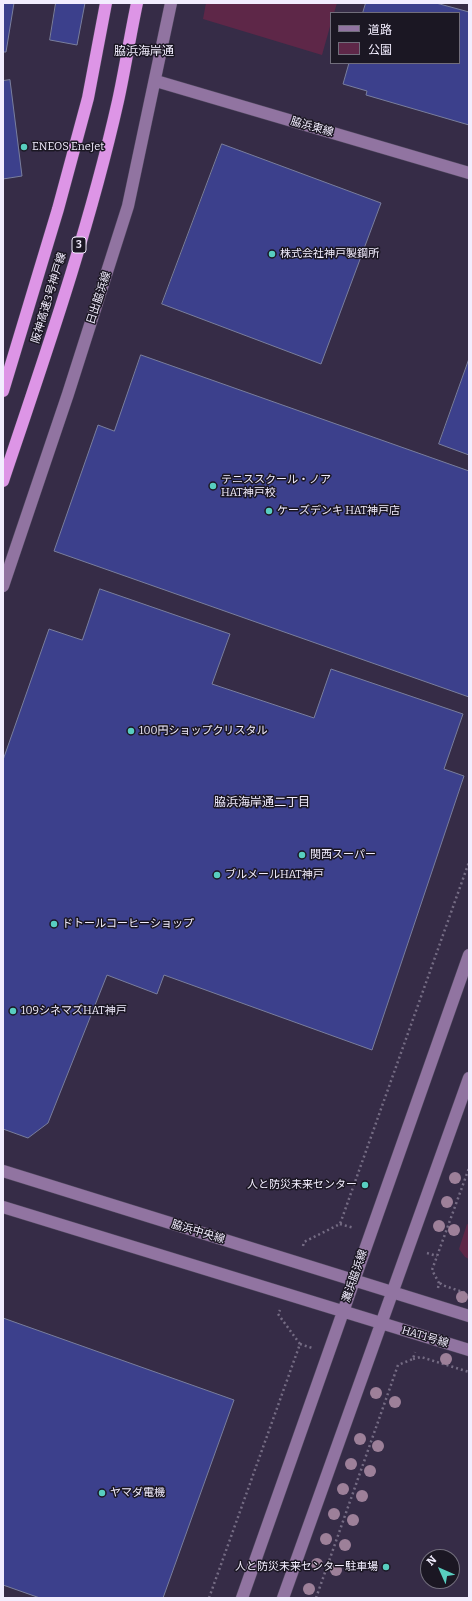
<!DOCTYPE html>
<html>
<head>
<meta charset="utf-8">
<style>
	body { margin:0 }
	#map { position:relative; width:472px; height:1601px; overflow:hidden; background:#362c47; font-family:Bitter,"Noto Sans JP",serif }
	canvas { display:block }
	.frame { position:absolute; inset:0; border:4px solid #f2edfe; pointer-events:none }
	.legend { position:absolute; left:330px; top:12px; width:130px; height:52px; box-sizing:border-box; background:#1b1723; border:1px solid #716d7b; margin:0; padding:5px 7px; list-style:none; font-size:12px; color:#f2edfe }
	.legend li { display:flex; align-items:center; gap:8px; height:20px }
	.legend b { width:20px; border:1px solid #716d7b }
	.north { position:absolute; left:420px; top:1549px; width:40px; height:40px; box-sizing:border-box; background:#1b1723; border:1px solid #716d7b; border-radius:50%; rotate:315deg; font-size:11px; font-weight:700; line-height:16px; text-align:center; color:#f2edfe }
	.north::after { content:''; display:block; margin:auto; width:14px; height:18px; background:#58cec0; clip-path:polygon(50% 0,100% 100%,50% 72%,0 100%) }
</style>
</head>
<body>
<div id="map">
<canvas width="472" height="1601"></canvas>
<div class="frame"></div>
<ul class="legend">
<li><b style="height:5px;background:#9174a1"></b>道路</li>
<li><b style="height:11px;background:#5e2748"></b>公園</li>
</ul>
<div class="north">N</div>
</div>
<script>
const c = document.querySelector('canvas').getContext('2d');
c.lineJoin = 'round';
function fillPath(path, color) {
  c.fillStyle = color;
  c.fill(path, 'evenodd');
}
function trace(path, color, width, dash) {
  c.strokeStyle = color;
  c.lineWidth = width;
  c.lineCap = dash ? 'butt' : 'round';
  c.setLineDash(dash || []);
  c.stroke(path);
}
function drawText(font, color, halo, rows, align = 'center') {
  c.font = font + ' Bitter,"Noto Sans JP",serif';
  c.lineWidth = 3;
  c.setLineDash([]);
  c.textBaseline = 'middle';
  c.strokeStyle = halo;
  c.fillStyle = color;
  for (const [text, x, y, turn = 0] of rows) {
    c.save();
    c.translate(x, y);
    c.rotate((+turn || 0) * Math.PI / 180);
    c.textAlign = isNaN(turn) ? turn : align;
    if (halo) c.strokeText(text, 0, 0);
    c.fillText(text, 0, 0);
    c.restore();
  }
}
const green = new Path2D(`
	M206,3H337L334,13H331V23L322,55L203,19Z
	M467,1224L469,1225V1259L465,1257L459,1249Z`);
const building = new Path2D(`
	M3,3H14L6,52H3Z
	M56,3H85L77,45L50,40Z
	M366,3H436L469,12V125L366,95L367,91L343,84L349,63H459V13H363Z
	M10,80L22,176L3,179V81Z
	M222,144L381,203L321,364L162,304Z
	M141,355L469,471V697L54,551L98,425L114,431Z
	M469,359V455L439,444Z
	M100,589L230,634L212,684L314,718L331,669L463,714L444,769L464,776L372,1050L164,975L157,994L107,975L48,1123L28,1138L3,1129V760L49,629L82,640Z
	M3,1318L234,1400L163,1598H40L3,1585Z`);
const path = new Path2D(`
	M340,1224L354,1228
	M303,1246L304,1242L340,1224L469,862
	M427,1253L437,1256
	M440,1283L442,1285L469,1294
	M438,1288L439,1283L432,1270L469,1168
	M300,1344L312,1348
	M413,1359L421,1357L469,1372
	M209,1598L300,1344L278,1314L280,1310
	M316,1598L398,1365L413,1359L415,1352`);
const secondary = new Path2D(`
	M156,81L469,173
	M3,586L68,394L128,206L171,3
	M3,1171L469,1316
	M3,1207L469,1350
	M242,1598L469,955
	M283,1598L469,1078`);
const highway = new Path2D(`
	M3,391L58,209L88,98L106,3
	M3,481C45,356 89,230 118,101C125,69 130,36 137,3`);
const trees = [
	[455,1178],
	[447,1202],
	[439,1226],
	[454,1230],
	[462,1297],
	[446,1359],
	[376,1393],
	[395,1402],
	[360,1439],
	[378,1446],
	[351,1464],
	[370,1471],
	[343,1489],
	[362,1496],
	[334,1514],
	[353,1520],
	[326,1539],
	[345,1545],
	[317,1564],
	[336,1570],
	[309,1589]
];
const markers = [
	[24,147,4,"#58cec0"],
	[272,254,4,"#58cec0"],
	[213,486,4,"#58cec0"],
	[269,511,4,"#58cec0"],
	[131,731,4,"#58cec0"],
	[302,855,4,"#58cec0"],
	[217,875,4,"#58cec0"],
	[54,924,4,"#58cec0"],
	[13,1011,4,"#58cec0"],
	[365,1185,4,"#58cec0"],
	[102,1493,4,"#58cec0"],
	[386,1567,4,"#58cec0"]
];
const shields = [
	[79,245,14]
];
const shieldNames = [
	["3",79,245]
];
const streetNames = [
	["脇浜東線",312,127,16],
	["阪神高速3号神戸線",49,298,-73],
	["日出脇浜線",99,298,-72],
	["脇浜中央線",198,1232,17],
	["灘浜脇浜線",355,1276,-71],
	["HAT1号線",425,1337,17]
];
const poiNames = [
	["ENEOS EneJet",32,147],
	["株式会社神戸製鋼所",280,254],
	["テニススクール・ノア",221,480],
	["HAT神戸校",221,493],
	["ケーズデンキ HAT神戸店",277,511],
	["100円ショップクリスタル",139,731],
	["関西スーパー",310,855],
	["ブルメールHAT神戸",225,875],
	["ドトールコーヒーショップ",62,924],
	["109シネマズHAT神戸",21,1011],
	["人と防災未来センター",357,1185,"right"],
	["ヤマダ電機",110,1493],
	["人と防災未来センター駐車場",378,1567,"right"]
];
const neighbourhoodNames = [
	["脇浜海岸通",144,52],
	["脇浜海岸通二丁目",262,803]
];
fillPath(green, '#5e2748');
fillPath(building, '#3c408c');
trace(building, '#797e9d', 1);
trace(secondary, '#50485e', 13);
trace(highway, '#50485e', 13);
trace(path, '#756c84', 2.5, [2, 3]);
trace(secondary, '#9174a1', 12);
trace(highway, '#dd95e6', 12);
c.fillStyle = '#9d8099';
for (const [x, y] of trees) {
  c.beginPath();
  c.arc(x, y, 6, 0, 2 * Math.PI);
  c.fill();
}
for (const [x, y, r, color] of markers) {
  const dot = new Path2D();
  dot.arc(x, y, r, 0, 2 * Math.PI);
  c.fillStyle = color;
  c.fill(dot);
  trace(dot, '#1b1723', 1.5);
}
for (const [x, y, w] of shields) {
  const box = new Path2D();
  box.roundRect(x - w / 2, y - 8, w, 16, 3);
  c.fillStyle = '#1b1723';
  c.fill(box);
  trace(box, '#f2edfe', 1);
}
drawText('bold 10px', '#f2edfe', null, shieldNames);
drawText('11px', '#f2edfe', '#1b1723', streetNames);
drawText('11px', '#f2edfe', '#1b1723', poiNames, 'left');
drawText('12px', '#f2edfe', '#1b1723', neighbourhoodNames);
</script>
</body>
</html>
